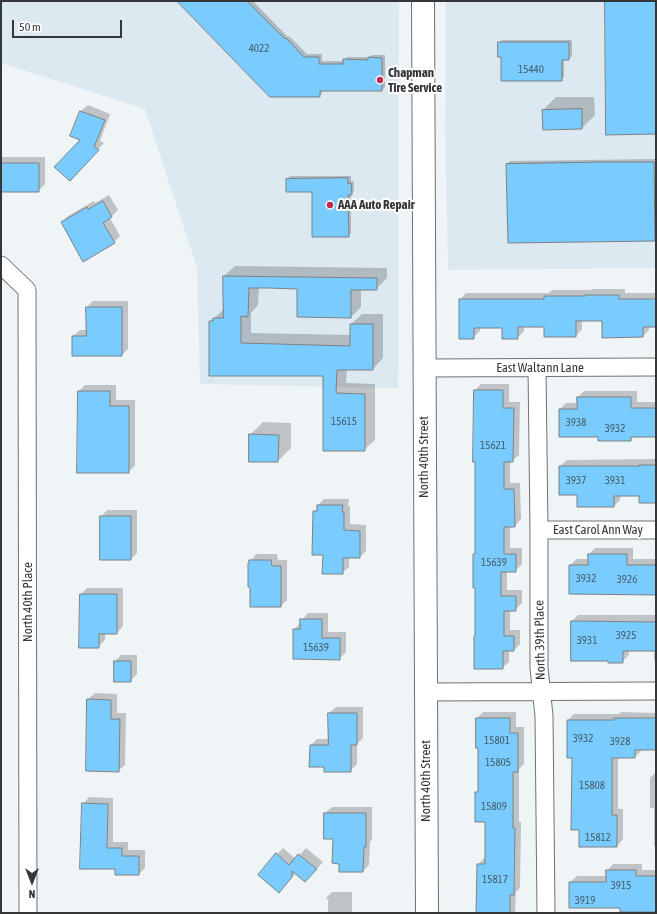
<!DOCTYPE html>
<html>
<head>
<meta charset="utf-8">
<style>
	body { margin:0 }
	#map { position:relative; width:657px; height:914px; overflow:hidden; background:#eff4f7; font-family:"Asap Condensed",sans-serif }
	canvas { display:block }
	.frame { position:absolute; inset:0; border:2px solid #343637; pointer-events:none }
	.north { position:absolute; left:12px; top:862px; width:40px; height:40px; -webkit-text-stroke:3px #fff; paint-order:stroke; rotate:180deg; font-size:11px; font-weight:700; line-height:16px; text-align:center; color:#343637 }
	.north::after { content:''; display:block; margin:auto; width:14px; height:18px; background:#343637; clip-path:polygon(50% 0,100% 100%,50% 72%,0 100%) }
	.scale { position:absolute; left:12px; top:20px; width:110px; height:18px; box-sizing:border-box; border:2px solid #343637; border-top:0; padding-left:5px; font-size:12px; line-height:14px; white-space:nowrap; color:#343637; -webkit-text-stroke:3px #fff; paint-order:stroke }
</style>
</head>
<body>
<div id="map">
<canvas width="657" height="914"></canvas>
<div class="frame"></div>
<div class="north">N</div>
<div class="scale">50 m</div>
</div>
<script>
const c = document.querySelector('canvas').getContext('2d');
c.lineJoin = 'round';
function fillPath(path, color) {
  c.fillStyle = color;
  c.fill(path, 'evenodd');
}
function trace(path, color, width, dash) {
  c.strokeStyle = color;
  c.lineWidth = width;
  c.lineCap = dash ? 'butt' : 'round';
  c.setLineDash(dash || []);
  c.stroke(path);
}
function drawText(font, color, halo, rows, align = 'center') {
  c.font = font + ' "Asap Condensed",sans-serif';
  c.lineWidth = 4;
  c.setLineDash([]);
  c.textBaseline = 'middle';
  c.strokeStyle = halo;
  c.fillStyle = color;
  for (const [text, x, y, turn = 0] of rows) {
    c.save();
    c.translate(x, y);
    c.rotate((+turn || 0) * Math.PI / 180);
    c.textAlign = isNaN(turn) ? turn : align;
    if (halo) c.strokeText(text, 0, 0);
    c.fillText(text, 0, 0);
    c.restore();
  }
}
const built = new Path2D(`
	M1,1H399L398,388L200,384L197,268L145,109L1,63Z
	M446,1H656V268L448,270L445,130Z`);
const shadow = new Path2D(`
	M179,1H253L288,37L289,36L307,54H322V61H344L347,57H370L372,55H385V87L382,90H322V93L319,96Z
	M502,40H572V56L569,59H564V77L561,80L502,56L499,43Z
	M556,97H594L595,115L582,128L543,110Z
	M88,105L110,114L100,141L104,143L76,174L81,140L72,136L81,111Z
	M3,157H45V184L38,191H2V197L1,198V159Z
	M656,159V240L509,242L507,164L510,161Z
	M290,176H351V181H354V191L351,195V233L348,236L313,191L287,179Z
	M109,195L118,210L110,218L120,236L114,242L62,222L68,216L94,201L95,203Z
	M235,266L387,268V278L376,289H361V307L351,317L298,288L259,287L258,305L251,313V333L351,335V324L362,314H383V358L373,369H347L346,383L375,384V440L364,450L324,375H210V322L224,309V276Z
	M592,289H625V293H656V326H649V330L643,336L603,320H582V329L576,336H545V326H524V331L517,338L503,327H480V331L473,338L460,299L466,293H549L552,290H591Z
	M93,301H128V349L122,355L73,336L80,330H87V307Z
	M481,384H509V402H520L519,455L512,461H510V483H520L521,519L515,526H510V548H522V564L515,571H507V590H522V603L515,610H510V630H520V644L514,650H509V662L502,668L476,635V587L474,555L476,553L475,390Z
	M85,385H116V400H135V466L128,472L79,391Z
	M584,391H637V402H656V436H634L631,440L599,436L560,409L566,403H578V397Z
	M263,422L291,423V448L278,461L250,435Z
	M656,459V502L640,495H620V500L614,506L578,494L560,466L567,460Z
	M324,499H349L348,506H350V524L366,525V551L360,557H349V567L342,573L324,554L314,512L318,508V505Z
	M107,510H137V553L131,559L101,517Z
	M595,548H633V559H655L656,553V594L570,566L576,559H589V554Z
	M256,554H277L278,560H287V600L281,606L250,562Z
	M87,588H123V626L117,633H105V640L98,647L81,594Z
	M308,613H328V632H346V652L339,659L294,630Z
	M578,615H656V661H654V650H629V655L622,662L572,621Z
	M121,655H137V674L130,681L115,661Z
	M95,693L117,694V713H126L125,765L118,771L88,699Z
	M336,707H363V738L357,744V764L350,771L311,745L317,739H329V713Z
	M483,712H516V727H524V764L519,769V822H521L520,888L516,892L515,913H477L478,865L484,858H486V821L476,792L479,789V747L477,718Z
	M621,712L656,713V749H641V751L635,757H618V809H623V839L617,846L580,829L573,757L568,720L574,714H619Z
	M656,772V846H654V808H650V778Z
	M89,797L113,798V842H128V850H145V868L139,874L116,868L83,804Z
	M332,807H372V840L370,842L369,865L363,871L340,863L334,838L325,813Z
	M283,848L296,859L306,848L323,862L312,874L296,873L285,885L277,854Z
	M613,864H642V870H656V912L621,907L570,882L577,876H607V871Z
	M332,892H352V913H328V902L329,901L326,898Z`);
const building = new Path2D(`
	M177,1H247L285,39L286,38L304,57H319V64H343V59L368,60V57L382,58V91H320V97H270Z
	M605,1H656V134L606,135Z
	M498,42H569V60H562V81H501V57H498Z
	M582,109V129L543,130L542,110Z
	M80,111L105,120L94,147L99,150L70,181L54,167L80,140L70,136Z
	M605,162H654L655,241L508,243L506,164Z
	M1,163H39V192H1Z
	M348,178V184L351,183L352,195H348L349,237H312V192H286V179Z
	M103,201L112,217L103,223L115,243L83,262L61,222L87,207L88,209Z
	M223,276L377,278V290H351V318L297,317V289L269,288H249L248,317L241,316V343L350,346V324H373V370H337L336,393L365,394V451H323V376H209V321H213V318H223Z
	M585,295H619V299H656V327H643V337L602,338V321H576V337H544V327H518V339H502V328H474V339H459V299H544V296H585Z
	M86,307H122V356H72V336H86Z
	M474,390H503V408H514L513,462H504V489H514L515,527H504V554H516V572H501V596H516V611H504V636H514V651H503V669H474V636H475V588H473V554H475V462H473Z
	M78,391H110V406H129V473H77Z
	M577,397H631V408H656V437H631V441H598V437H559V409H577Z
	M249,434L279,435L278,462H249Z
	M639,465H656V503H639V496H614V507H577V495H559V466H639Z
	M317,505H343L342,512H344V530L360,531V558H343V574H322L323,555H312L313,511H317Z
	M100,516H131V560H100Z
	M588,554H627V565H656V595L569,594V565H588Z
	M249,560H271L272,566H281V607H250V587H248V563H249Z
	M80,594H117V634H99V648H79Z
	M300,619H322V638H340V660L293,659V629H300Z
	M571,621L656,622V651H623V663H608V661H571Z
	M114,661H131V682H114Z
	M87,699L111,700V719H120L119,772L86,771Z
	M328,713H357V745H351V772H324V767H309L310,745H328Z
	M476,718H510V733H518V772H513V828H515L514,895H510V913H476L477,864H485V822H475V792H478V748H476Z
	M614,718H656V750H635V758H612V815H617V847H579V830H571L572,758H567V720H614Z
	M82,803L108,804L107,848H122V856H139V875H115V869H80Z
	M324,813H366V847H364L363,872H339V864L332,863L333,839H324Z
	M276,853L289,865L298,854L317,869L305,882L292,871V877L279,893L258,875Z
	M606,870H636V876H656V912H620V908H569V882H606Z`);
const minor = new Path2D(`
	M1,265L27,290L28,913
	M424,368L656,367
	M537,368L539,530V668L544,716L546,913
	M539,530H656
	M426,692L656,691`);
const secondary = new Path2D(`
	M423,1L427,913`);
const markers = [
	[380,80,4,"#bd2c52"],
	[330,205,4,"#bd2c52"]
];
const numberNames = [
	["4022",259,49],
	["15440",531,70],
	["15615",344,422],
	["3938",576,423],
	["3932",615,429],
	["15621",493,446],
	["3937",576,481],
	["3931",615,481],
	["15639",494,563],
	["3932",586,579],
	["3926",627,580],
	["3925",626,636],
	["3931",587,641],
	["15639",316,648],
	["3932",583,739],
	["15801",497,741],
	["3928",620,742],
	["15805",498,763],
	["15808",592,786],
	["15809",494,807],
	["15812",598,838],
	["15817",495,880],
	["3915",621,886],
	["3919",585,901]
];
const poiNames = [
	["Chapman",388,73],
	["Tire Service",388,88],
	["AAA Auto Repair",338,205]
];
const streetNames = [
	["East Waltann Lane",540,368],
	["North 40th Street",424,457,-90],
	["East Carol Ann Way",598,530],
	["North 40th Place",28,602,-90],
	["North 39th Place",540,640,-91],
	["North 40th Street",426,781,-90]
];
fillPath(built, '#dde9f1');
fillPath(shadow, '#0003');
fillPath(building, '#79ccfd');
trace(building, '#7d8184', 1);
trace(minor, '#6e7275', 19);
trace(secondary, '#6e7275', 24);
trace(minor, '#fff', 17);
trace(secondary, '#fff', 22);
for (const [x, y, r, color] of markers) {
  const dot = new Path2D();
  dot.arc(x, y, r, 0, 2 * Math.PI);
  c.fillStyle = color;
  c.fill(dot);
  trace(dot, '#fff', 1.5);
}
drawText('11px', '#455c68', null, numberNames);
drawText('bold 13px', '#343637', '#fff', poiNames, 'left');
drawText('13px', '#343637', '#fff', streetNames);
</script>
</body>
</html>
